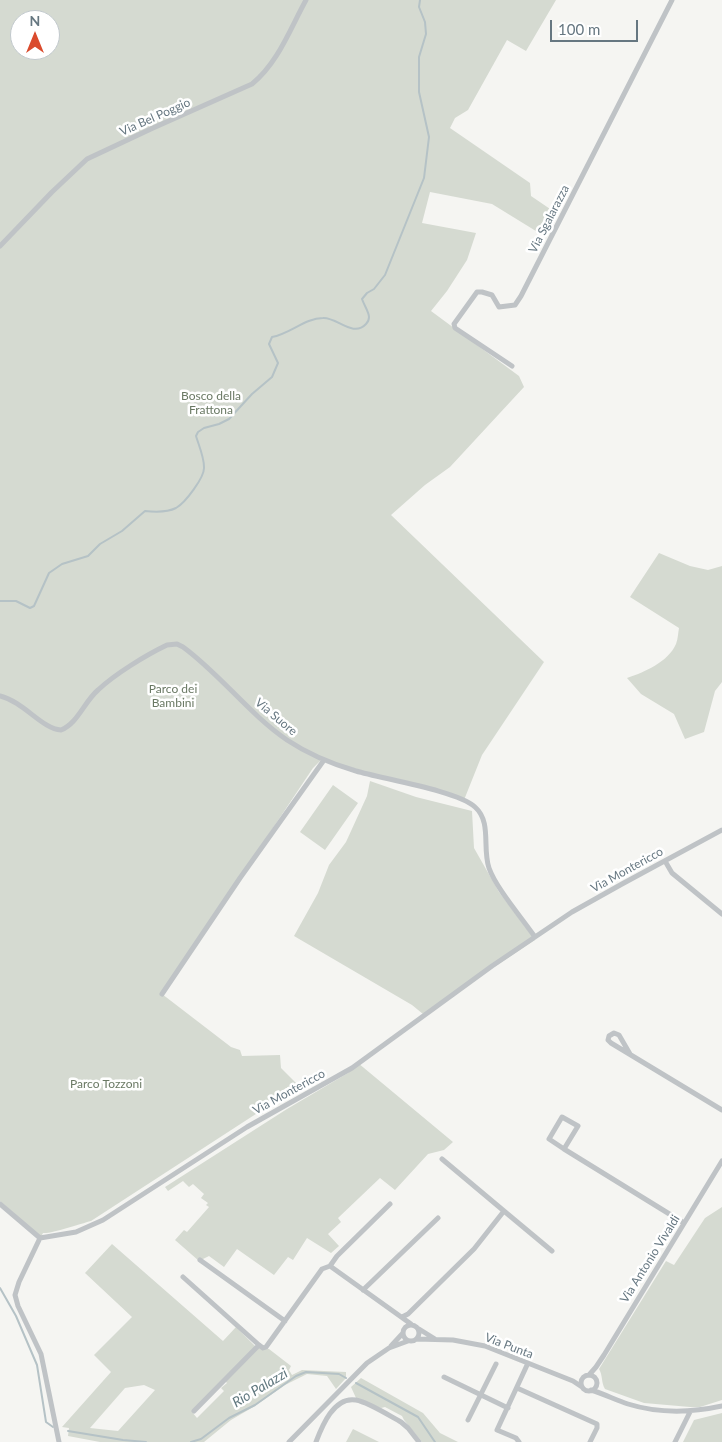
<!DOCTYPE html>
<html>
<head>
<meta charset="utf-8">
<style>
	body { margin:0 }
	#map { position:relative; width:722px; height:1442px; overflow:hidden; background:#f5f5f2; font-family:Lato,sans-serif }
	canvas { display:block }
	.north { position:absolute; left:10px; top:10px; width:50px; height:50px; box-sizing:border-box; background:#fff; border:1px solid #c2c9cd; border-radius:50%; rotate:0deg; font-size:14px; font-weight:700; line-height:20px; text-align:center; color:#667781 }
	.north::after { content:''; display:block; margin:auto; width:18px; height:22px; background:#da4b2d; clip-path:polygon(50% 0,100% 100%,50% 72%,0 100%) }
	.scale { position:absolute; left:550px; top:20px; width:88px; height:22px; box-sizing:border-box; border:2px solid #667781; border-top:0; padding-left:6px; font-size:15px; line-height:18px; white-space:nowrap; color:#667781; -webkit-text-stroke:4px #fff; paint-order:stroke }
</style>
</head>
<body>
<div id="map">
<canvas width="722" height="1442"></canvas>
<div class="north">N</div>
<div class="scale">100 m</div>
</div>
<script>
const c = document.querySelector('canvas').getContext('2d');
c.lineJoin = 'round';
function fillPath(path, color) {
  c.fillStyle = color;
  c.fill(path, 'evenodd');
}
function trace(path, color, width, dash) {
  c.strokeStyle = color;
  c.lineWidth = width;
  c.lineCap = dash ? 'butt' : 'round';
  c.setLineDash(dash || []);
  c.stroke(path);
}
function drawText(font, color, halo, rows, align = 'center') {
  c.font = font + ' Lato,sans-serif';
  c.lineWidth = 5;
  c.setLineDash([]);
  c.textBaseline = 'middle';
  c.strokeStyle = halo;
  c.fillStyle = color;
  for (const [text, x, y, turn = 0] of rows) {
    c.save();
    c.translate(x, y);
    c.rotate((+turn || 0) * Math.PI / 180);
    c.textAlign = isNaN(turn) ? turn : align;
    if (halo) c.strokeText(text, 0, 0);
    c.fillText(text, 0, 0);
    c.restore();
  }
}
const green = new Path2D(`
	M0,0H556L526,51L507,40L468,110L455,118L450,128L530,183L531,196L556,213L544,236L492,204L430,192L422,223L476,233L467,260L447,291L431,311L519,376L524,387L450,467L425,485L391,515L544,662L482,755L464,800L322,759L313,768L162,994L231,1047L240,1050L242,1056L280,1055L281,1068L299,1086L91,1221C80,1224 51,1234 43,1233L41,1237L0,1201ZM20,20H50V50H20Z
	M659,553L690,566L708,570L722,566V682L715,691L704,732L685,739L674,714L641,694L627,678C645,672 668,662 676,644C678,639 678,633 679,628L630,597Z
	M370,781L416,797L472,811L474,848L499,892L535,940L423,1014L412,1005L294,936L318,893L329,865L346,842L367,796Z
	M333,785L358,803L325,850L300,832Z
	M358,1063L453,1142L444,1150L428,1154L395,1190L380,1178L338,1218L341,1222L328,1234L339,1246L331,1253L307,1238L293,1260L288,1257L274,1275L237,1249L224,1267L209,1256L199,1261L175,1240L184,1230L187,1232L209,1207L206,1205L208,1203L201,1198L204,1194L193,1184L189,1187L183,1181L168,1191L165,1187L287,1109L348,1073Z
	M722,1207V1400L700,1407H690L644,1403L605,1389C601,1382 603,1376 599,1369L666,1261L674,1265L705,1218Z
	M112,1244L223,1341L236,1327L256,1347L269,1349L291,1366L289,1370L292,1375L302,1370L346,1372V1378L336,1389L327,1376L307,1374L285,1385L255,1406L231,1420L204,1442H100L68,1436L69,1428L62,1427L111,1372L94,1355L132,1317L85,1273ZM223,1379L227,1383L221,1388L224,1391L197,1418L192,1412ZM144,1385L155,1390L118,1431L90,1428L125,1388Z
	M361,1378L423,1413L440,1433L458,1442H422L404,1420L402,1416L385,1407L381,1408L356,1398L351,1387Z
	M722,1413V1442H683L694,1420Z
	M353,1429L379,1442H346Z`);
const stream = new Path2D(`
	M0,601H16L30,608L34,606L49,573L62,564L88,556L100,544L122,531L145,511C154,512 168,512 176,508C185,503 205,477 204,467C204,457 199,446 196,436L198,432L204,428L219,424L229,419L252,394L272,377L278,363L269,344L272,337C290,334 305,318 323,318C337,317 353,338 366,324C368,322 369,320 369,317C369,312 364,305 362,299L367,293L374,289L385,275L424,178L429,137L419,92V57L426,34L425,22L419,7L420,0
	M0,1288L16,1316L37,1365L46,1422L53,1427
	M356,1383L418,1417L435,1442
	M68,1431L123,1440L146,1442
	M191,1442L201,1439L229,1418L255,1405L296,1376L306,1372L339,1374L346,1378`);
const street = new Path2D(`
	M0,246L52,192L87,159L153,128L252,84C278,63 290,29 306,0
	M512,366L455,328L454,324L477,292H482L492,295L499,307L515,305L521,296L672,0
	M0,696C24,702 42,729 61,730C78,723 84,702 98,690C115,674 146,655 167,645L177,644L183,647C220,674 249,714 287,740C308,754 332,764 356,771C383,779 458,791 475,807C492,822 482,848 489,868C496,888 522,918 535,937
	M665,861L672,873L722,914
	M162,994L240,878L324,760
	M630,1054L619,1035L614,1033L609,1036L608,1040L611,1043L722,1110
	M564,1149L578,1126L562,1117L549,1139L564,1149L684,1223
	M0,1204L40,1238
	M504,1211L552,1251
	M200,1260L285,1321
	M330,1266L411,1324
	M183,1277L259,1345L263,1348L266,1347L322,1269L330,1266L337,1256L390,1204
	M363,1290L438,1218
	M402,1317L408,1314L474,1249L504,1211L442,1159
	M403 1333a8 8 0 1 1 16 0a8 8 0 1 1-16 0Z
	M419,1329L435,1339
	M417,1339L453,1340L485,1346L573,1381L582,1387
	M391,1346L403,1333
	M589,1375L596,1367L604,1355L722,1161
	M581 1383a8 8 0 1 1 16 0a8 8 0 1 1-16 0Z
	M444,1377L508,1408
	M517,1388L597,1424V1428L590,1442
	M591,1390C604,1394 616,1400 628,1404C660,1414 690,1413 722,1406
	M194,1411L259,1345
	M468,1420L496,1364
	M59,1442L41,1354L18,1306L15,1295L19,1282L40,1238L76,1232L103,1220L247,1127L352,1068L492,966L572,912L622,884L722,830
	M289,1442L367,1363L389,1348L408,1341
	M316,1442C322,1426 334,1396 356,1400C368,1402 390,1416 401,1422L408,1428L419,1442
	M519,1442L516,1438L497,1430L528,1363
	M675,1442L690,1412`);
const streetNames = [
	["Via Bel Poggio",155,117,-24],
	["Via Sgalarazza",549,219,-63],
	["Via Suore",276,717,40],
	["Via Montericco",627,870,-29],
	["Via Montericco",289,1092,-29],
	["Via Antonio Vivaldi",650,1259,-58],
	["Via Punta",509,1346,21]
];
const parkNames = [
	["Bosco della",211,396],
	["Frattona",211,410],
	["Parco dei",173,689],
	["Bambini",173,703],
	["Parco Tozzoni",106,1084]
];
const waterNames = [
	["Rio Palazzi",260,1388,-31]
];
fillPath(green, '#d5dad1');
trace(stream, '#b5c2c6', 2);
trace(street, '#bfc3c6', 5);
drawText('12px', '#667781', '#fff', streetNames);
drawText('12px', '#6a7964', '#fff', parkNames);
drawText('italic 14px', '#61787f', '#fff', waterNames);
</script>
</body>
</html>
